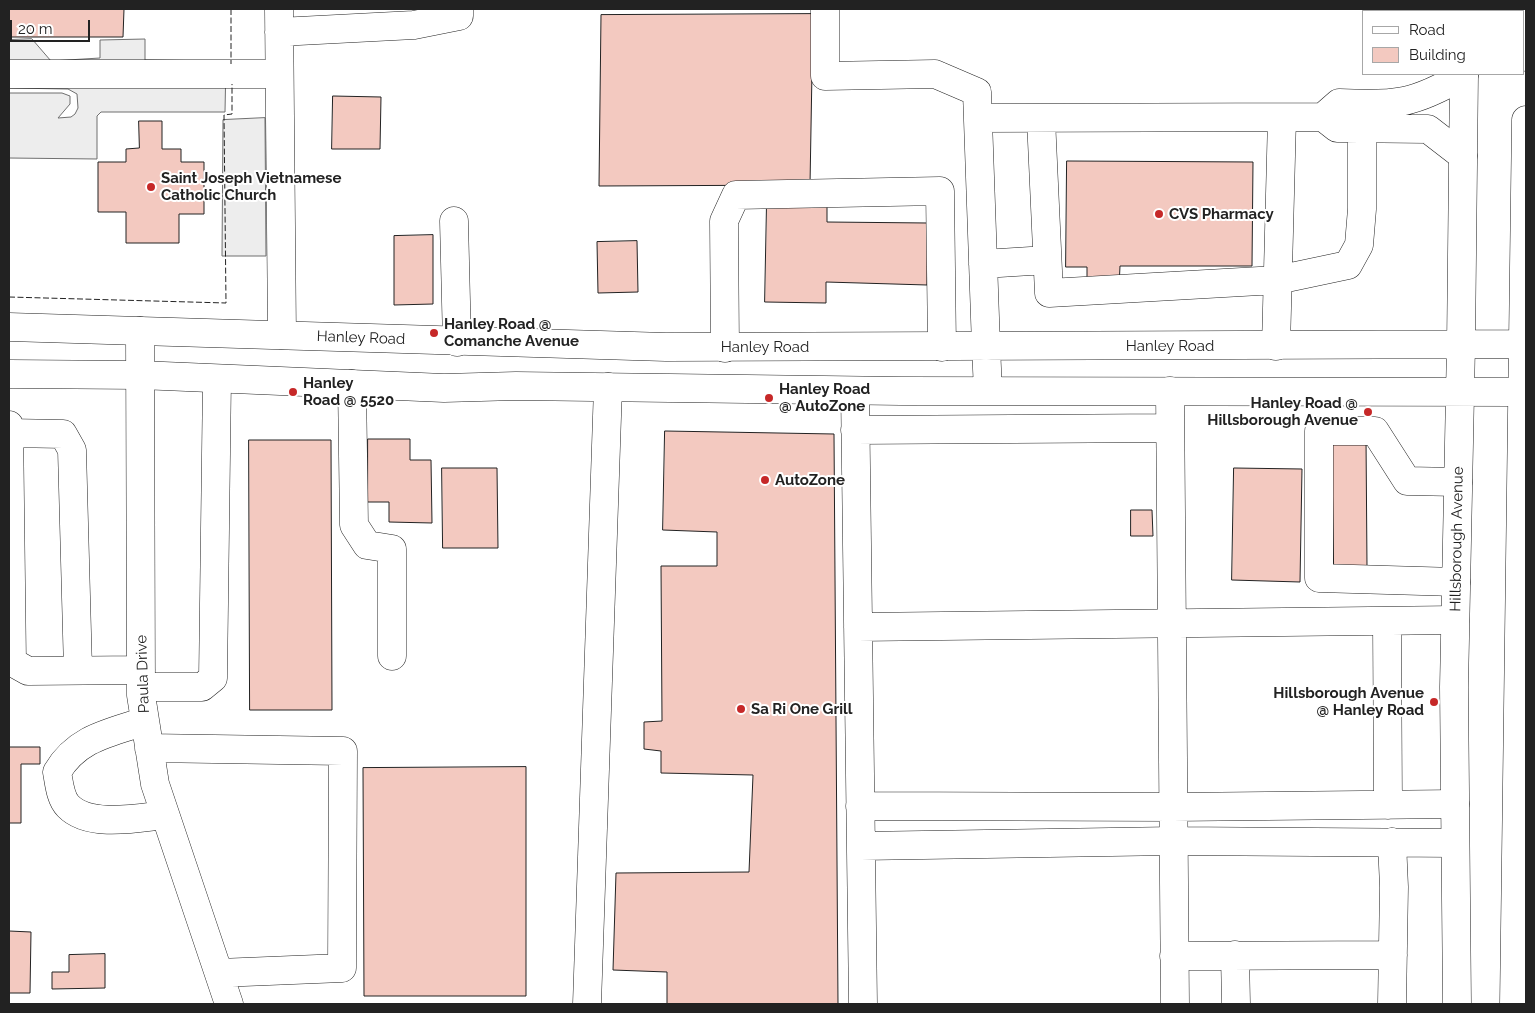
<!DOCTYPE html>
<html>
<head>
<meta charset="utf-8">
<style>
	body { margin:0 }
	#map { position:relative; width:1535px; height:1013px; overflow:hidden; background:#fff; font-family:Raleway,sans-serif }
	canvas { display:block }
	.frame { position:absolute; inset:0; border:10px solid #222; pointer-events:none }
	.legend { position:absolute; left:1362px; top:10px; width:162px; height:65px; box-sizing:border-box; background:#fff; border:1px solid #a7a7a7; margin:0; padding:6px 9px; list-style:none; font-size:15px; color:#222 }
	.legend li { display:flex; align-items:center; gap:10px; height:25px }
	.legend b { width:25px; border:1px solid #a7a7a7 }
	.scale { position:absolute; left:10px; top:20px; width:80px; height:22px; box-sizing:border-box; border:2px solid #222; border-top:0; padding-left:6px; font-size:15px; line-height:18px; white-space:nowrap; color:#222; -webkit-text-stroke:4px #fff; paint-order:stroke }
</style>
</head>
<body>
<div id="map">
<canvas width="1535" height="1013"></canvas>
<div class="frame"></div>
<ul class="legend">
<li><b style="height:6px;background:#fff"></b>Road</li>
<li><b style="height:14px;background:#f3c9c0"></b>Building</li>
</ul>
<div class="scale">20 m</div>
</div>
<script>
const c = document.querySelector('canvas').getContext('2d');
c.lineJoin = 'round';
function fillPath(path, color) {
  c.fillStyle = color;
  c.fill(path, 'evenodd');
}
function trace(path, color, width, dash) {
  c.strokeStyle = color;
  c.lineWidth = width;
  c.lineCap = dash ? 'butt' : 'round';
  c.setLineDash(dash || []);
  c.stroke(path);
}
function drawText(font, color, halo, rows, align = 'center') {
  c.font = font + ' Raleway,sans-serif';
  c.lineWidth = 4;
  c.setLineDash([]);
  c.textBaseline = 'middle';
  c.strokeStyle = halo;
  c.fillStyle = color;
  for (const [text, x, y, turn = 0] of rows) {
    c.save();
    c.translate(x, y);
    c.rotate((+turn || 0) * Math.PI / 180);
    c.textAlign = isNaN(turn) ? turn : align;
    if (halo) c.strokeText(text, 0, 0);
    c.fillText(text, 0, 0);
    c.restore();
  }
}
const parking = new Path2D(`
	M32,39L51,61L100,58V40L145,39V60L226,61L225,112H101L97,116V159L9,158V93H62L70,96V104L58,118L71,117L75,114L78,108L77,94L68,89L9,88V40Z
	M265,118L266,256H222L223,120Z`);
const building = new Path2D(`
	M9,9H124L123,37H9Z
	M813,14L810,185L599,186L601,15Z
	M333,96L381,97L380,149H332Z
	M139,121H162V149H181V162H204V214H179V243H126V212H98V162H126V149L139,148Z
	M1067,161L1253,162L1252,266H1120L1119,287H1087V267H1066Z
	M767,200L827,201V222L928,223L927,285L826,282V303L765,302Z
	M433,235V304L394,305V236Z
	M637,241L638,292L598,293L597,242Z
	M665,431L834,434L838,1004H667V972L613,970L616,873L749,872L753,775L661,773V751L644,749V722L662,721L661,566H717V532L663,530Z
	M1332,438H1366L1367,567H1334Z
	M368,439H410V460H431L432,523L389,522V502H368Z
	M249,440H331L332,710H250Z
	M442,468H497L498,548H443Z
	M1234,468L1302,469L1300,582L1232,580Z
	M1131,510H1152L1153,536H1131Z
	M9,747H40V764H21V823H9Z
	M526,767V996H364L363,768Z
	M9,931L31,932L30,993H9Z
	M105,954V988L52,989V972H69V955Z`);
const minor = new Path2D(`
	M279,9L282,335
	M825,9V76L935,74L977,92L986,346
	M279,32L414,25L459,16V9
	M9,74H279
	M1323,117L1339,103C1396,106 1414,104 1464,75
	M978,118L1323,117L1337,128L1428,129L1463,156
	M1041,119L1049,293L1277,280L1348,265L1359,245L1362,209V127
	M454,221L457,342
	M983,264L1047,260
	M140,331L141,695L155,784L229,1004
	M1276,346L1282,118
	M725,348L724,221L736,195L940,191L942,347
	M352,384L354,525L367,545L392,549V656
	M855,391L863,1004
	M1170,391L1175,1004
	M9,425L12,662L28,671L141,670
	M855,430L1170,428
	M9,433L63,434L72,450L78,670
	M1456,582L1319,578V431H1375L1407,481L1458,482
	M1387,621L1388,805
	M858,627L1455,620
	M141,687H202L213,678L217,379
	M145,721C109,733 77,738 57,772C59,782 60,798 68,806C89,828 138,818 165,815
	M149,748L343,751L342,968L219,973
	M860,806L1173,807L1455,804
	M1392,842L1394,887L1392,1004
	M861,846L1173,841L1455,843
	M1235,955L1236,1004
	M1174,956L1393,955
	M587,1004L608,387`);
const major = new Path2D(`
	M1526,9V57
	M1464,11V9
	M9,327L666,347L1522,344
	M986,346L988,391
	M9,374L140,375L444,388L516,386L901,391L1522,392
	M1457,1004L1454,687L1461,345L1464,74
	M1514,1004L1526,120`);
const fence = new Path2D(`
	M231,9V64
	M9,297L226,303L224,115L232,114V84`);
const markers = [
	[151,187,5,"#c62828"],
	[1159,214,5,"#c62828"],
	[434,333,5,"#c62828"],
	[293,392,5,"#c62828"],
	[769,398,5,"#c62828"],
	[1368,412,5,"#c62828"],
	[765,480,5,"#c62828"],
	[1434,702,5,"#c62828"],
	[741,709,5,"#c62828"]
];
const poiNames = [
	["Saint Joseph Vietnamese",161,178],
	["Catholic Church",161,195],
	["CVS Pharmacy",1169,214],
	["Hanley Road @",444,324],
	["Comanche Avenue",444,341],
	["Hanley",303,383],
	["Road @ 5520",303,400],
	["Hanley Road",779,389],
	["@ AutoZone",779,406],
	["Hanley Road @",1358,403,"right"],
	["Hillsborough Avenue",1358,420,"right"],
	["AutoZone",775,480],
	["Hillsborough Avenue",1424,693,"right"],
	["@ Hanley Road",1424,710,"right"],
	["Sa Ri One Grill",751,709]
];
const streetNames = [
	["Hanley Road",361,338,2],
	["Hanley Road",1170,346],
	["Hanley Road",765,347],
	["Hillsborough Avenue",1457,539,-89],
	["Paula Drive",143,674,-92]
];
fillPath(parking, '#ededed');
trace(parking, '#6f6f6f', 1);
fillPath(building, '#f3c9c0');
trace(building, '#222', 1);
trace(minor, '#222', 29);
trace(major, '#222', 29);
trace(minor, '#fff', 28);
trace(major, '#fff', 28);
trace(fence, '#222', 1, [6, 2.5]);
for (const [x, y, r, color] of markers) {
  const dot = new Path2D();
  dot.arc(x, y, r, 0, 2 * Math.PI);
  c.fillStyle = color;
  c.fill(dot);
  trace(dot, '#fff', 2);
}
drawText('bold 15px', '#222', '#fff', poiNames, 'left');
drawText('15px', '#222', '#fff', streetNames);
</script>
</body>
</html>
